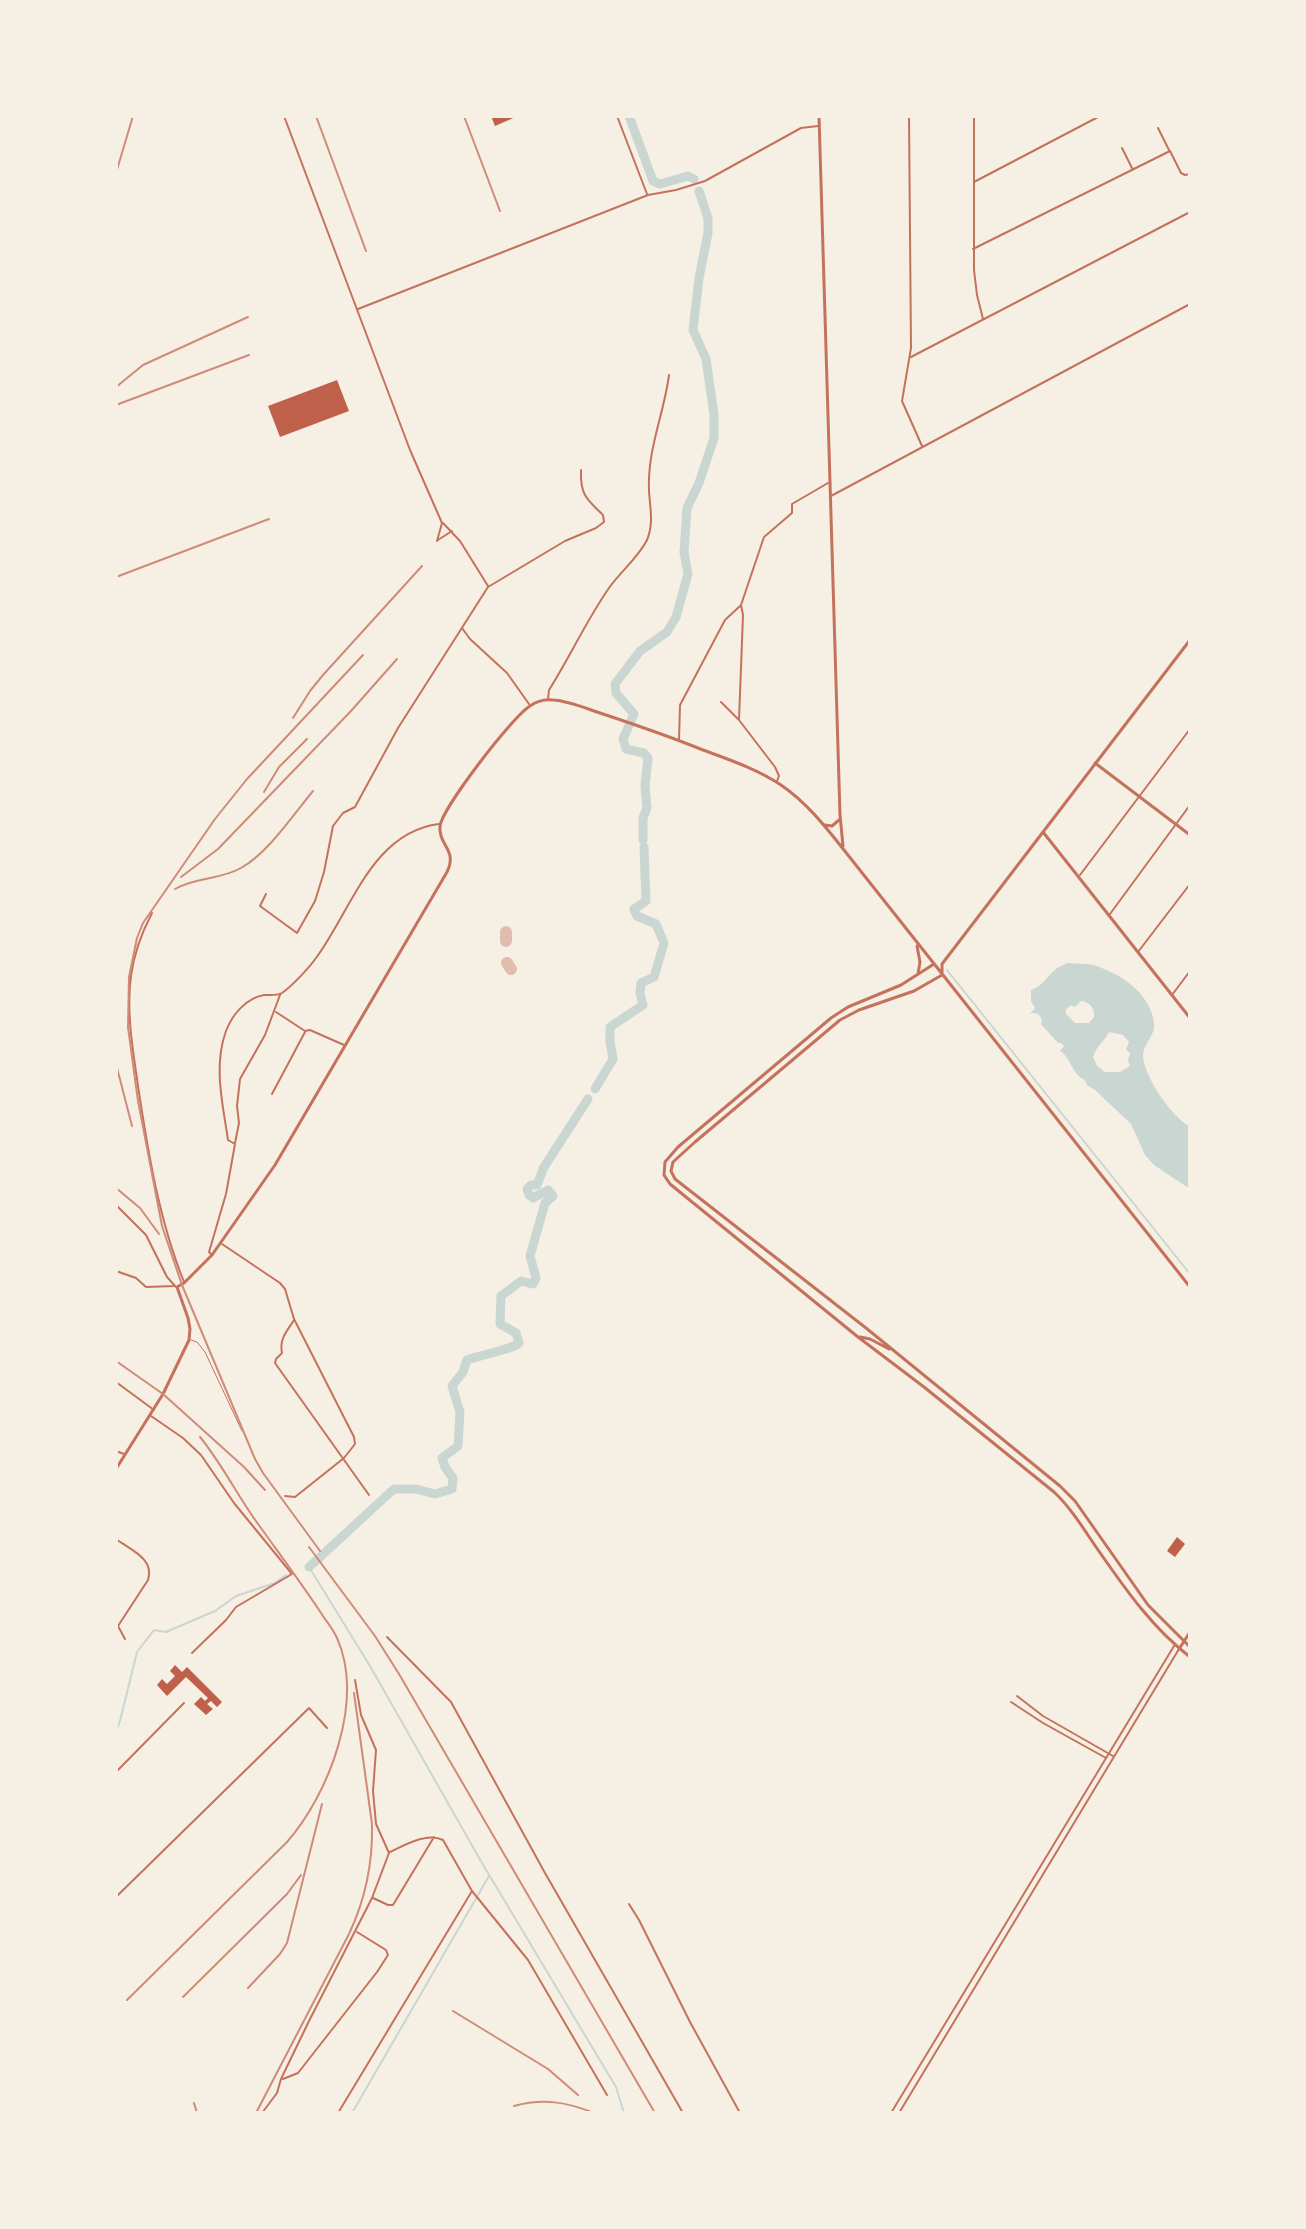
<!DOCTYPE html>
<html>
<head>
<meta charset="utf-8">
<style>
	body { margin:0 }
	#map { position:relative; width:1306px; height:2229px; overflow:hidden; background:#f6efe4; font-family:"Source Serif 4",serif }
	canvas { display:block }
	.frame { position:absolute; inset:0; border:118px solid #f6efe4; pointer-events:none }
</style>
</head>
<body>
<div id="map">
<canvas width="1306" height="2229"></canvas>
<div class="frame"></div>
</div>
<script>
const c = document.querySelector('canvas').getContext('2d');
c.lineJoin = 'round';
function fillPath(path, color) {
  c.fillStyle = color;
  c.fill(path, 'evenodd');
}
function trace(path, color, width, dash) {
  c.strokeStyle = color;
  c.lineWidth = width;
  c.lineCap = dash ? 'butt' : 'round';
  c.setLineDash(dash || []);
  c.stroke(path);
}
const water = new Path2D(`
	M1068,963C1075,964 1085,963 1093,965C1119,973 1149,991 1154,1022C1156,1036 1143,1043 1143,1056C1144,1077 1172,1117 1190,1127V1189L1154,1165L1145,1155L1131,1124L1095,1090L1087,1085L1085,1080C1072,1075 1071,1057 1060,1051L1064,1046L1061,1043H1058L1041,1024L1042,1019L1038,1014L1033,1013L1030,1014L1035,1008L1031,1001V990C1048,984 1047,970 1068,963ZM1081,1001C1090,1002 1095,1008 1094,1017L1089,1023H1075L1066,1014V1009L1071,1005L1075,1007ZM1109,1032L1123,1035L1129,1042L1126,1050L1130,1053L1128,1061L1130,1066L1120,1072H1105L1097,1066L1093,1057C1097,1045 1104,1042 1109,1032Z`);
const stream = new Path2D(`
	M947,970L1190,1274
	M306,1568L309,1567L370,1666L482,1863L616,2087L624,2113
	M116,1731L120,1721L137,1652L154,1630L166,1632L215,1611L236,1596L275,1583L286,1575
	M352,2113L489,1876`);
const river = new Path2D(`
	M629,116L653,181L660,184L688,176L694,179
	M643,840V818L647,808L645,786L648,758L644,753L626,749L623,739L634,714L616,693L615,684L640,651L667,632L676,617L688,574L684,552L687,508L699,483L714,438V414L706,359L693,330L699,278L708,233V218L699,191
	M595,1089L613,1059L610,1042V1027L643,1005L640,993L641,983L654,977L664,943L656,924L637,916L634,909L646,901L644,847
	M309,1567C338,1541 365,1515 394,1489H416L435,1494L452,1489L453,1478L445,1467L442,1458L458,1446L460,1412L452,1386L463,1372L467,1360C480,1355 511,1350 519,1343L516,1333L500,1324L501,1296L521,1281L533,1284L536,1278L530,1256L545,1203L553,1196L548,1190L533,1198L529,1195L527,1189L531,1185H537L544,1167L588,1099`);
const taxiway = new Path2D(`
	M506,941V932
	M507,963L511,969`);
const building = new Path2D(`
	M491,116H518L495,126Z
	M337,380L349,411L280,437L268,406Z
	M1177,1537L1185,1544L1175,1557L1167,1551Z
	M175,1665L182,1672L187,1667L222,1702L217,1707L211,1701L207,1704L213,1709L206,1715L194,1704L201,1697L205,1701L208,1698L186,1677L167,1696L157,1685L162,1679L167,1684L175,1676L170,1671Z`);
const service = new Path2D(`
	M191,1340L197,1342L205,1352L242,1431`);
const minor = new Path2D(`
	M284,116L410,450L442,523L437,541
	M617,116L647,194
	M909,116L911,348L902,401L922,446
	M974,116V270L977,295L983,319
	M1158,128L1169,150
	M1122,148L1132,168
	M974,182L1100,116
	M973,249L1170,151L1181,173L1185,175L1190,174
	M358,309L648,195L676,190L705,181L801,128L818,126
	M911,357L1190,212
	M831,496L1190,304
	M443,523L460,541L488,586
	M438,540L452,531
	M462,628L470,639L507,673L529,704
	M548,699L549,690C570,657 586,621 609,588C620,572 638,558 647,540C654,523 650,508 649,491C647,450 664,414 669,375
	M721,702L738,719
	M679,740L680,705L725,620L740,606
	M777,781L779,776L775,767L739,720L743,615L741,605L764,537L792,513V504L828,483
	M1080,875L1190,729
	M266,894L260,906L297,933L315,901L324,872L333,826L343,813L355,807L398,728L488,587L565,541L596,528L604,522L603,515C586,499 580,494 581,470
	M152,913C141,934 134,953 131,976C126,1013 133,1050 138,1086C148,1152 159,1220 184,1282
	M1110,914L1190,805
	M1138,952L1190,884
	M1172,995L1190,971
	M276,1012L305,1031L310,1030L344,1045
	M272,1094L305,1032
	M235,1143L239,1123L237,1106L240,1079L265,1035L280,995
	M116,1205L146,1235L167,1277L176,1287
	M222,1244L280,1283L285,1289L294,1319L354,1437L355,1444L344,1458L295,1497L285,1496
	M212,1255L209,1252L226,1194L235,1144L228,1140C223,1105 213,1066 226,1031C232,1015 246,998 264,995C270,995 277,996 282,993C292,986 309,968 316,958C351,911 372,832 439,824
	M116,1271L136,1278L146,1287L174,1286
	M294,1320C287,1331 279,1339 282,1353L276,1359L275,1363L369,1495
	M116,1382L154,1410
	M151,1416L183,1438L201,1455L234,1503L292,1574L236,1607L226,1620L192,1653
	M116,1451L124,1454
	M116,1539C131,1550 155,1559 148,1580L118,1626L125,1639
	M387,1637L451,1702L545,1873L683,2113
	M1017,1696L1043,1716L1113,1756
	M1011,1702L1043,1723L1106,1758
	M116,1772L184,1703
	M390,1852C405,1845 427,1832 443,1840L472,1891L528,1960L607,2095
	M116,1897L309,1708L327,1728
	M373,1898L388,1905H393L434,1837
	M629,1904L639,1920L690,2022L740,2113
	M283,2079L298,2073L377,1972L388,1955L386,1950L357,1932
	M262,2113L277,2093L281,2079L309,2021L372,1898L389,1853L376,1824L373,1791L376,1750L361,1715L355,1680
	M338,2113L472,1891
	M891,2113L1174,1646
	M899,2113L1179,1649`);
const tertiary = new Path2D(`
	M819,116L840,815L843,846
	M1190,640L942,964V975L914,991L859,1010L840,1020L695,1142L673,1162L671,1171L675,1179L866,1328L1060,1486L1075,1501L1148,1605L1190,1647
	M1095,763L1190,835
	M825,825L832,826L839,820
	M1043,832L1190,1018
	M917,946L920,962L918,974
	M934,964L901,985L848,1007L831,1018L678,1147L665,1162L664,1175L670,1184L858,1337L924,1387L1054,1492C1071,1508 1083,1528 1096,1547C1124,1587 1151,1627 1190,1657
	M860,1337L870,1339L889,1349
	M116,1469L163,1394L189,1340L190,1329L188,1318L177,1287L184,1283L212,1255L275,1165L447,872C458,850 438,845 440,826C443,807 512,717 530,706C537,701 545,699 553,700C571,701 589,710 606,715C639,726 671,737 703,750C730,760 757,769 781,785C806,802 825,826 844,850L1190,1287
	M1179,1649L1190,1632`);
const rail = new Path2D(`
	M316,116L366,251
	M464,116L500,211
	M116,173L133,116
	M116,387L143,365L248,317
	M116,405L249,355
	M116,577L269,519
	M293,718L310,691L323,675L422,566
	M264,792L279,767L307,739
	M181,877L218,849L351,711L397,659
	M175,889C195,877 220,880 241,868C268,853 293,815 313,791
	M116,1064L132,1126
	M116,1188L140,1208L159,1234
	M116,1361L163,1394L244,1467L265,1490
	M309,1547L375,1636L399,1674L655,2113
	M320,1551L263,1473L255,1459L182,1285L162,1226L138,1101L128,1027L129,977L137,938L143,923L215,819L247,779L363,655
	M248,1988L280,1954L287,1943L322,1804
	M183,1997L287,1894L301,1875
	M127,2000L287,1842C329,1794 365,1701 337,1638C333,1629 326,1621 321,1613C302,1584 281,1556 261,1528C239,1499 223,1465 200,1437
	M453,2011L548,2069L578,2095
	M194,2103L197,2113
	M514,2106C543,2098 567,2102 594,2113
	M256,2113L349,1934C366,1898 373,1863 372,1824L354,1693`);
fillPath(water, '#c9d6d2');
trace(stream, '#c9d6d2', 2);
trace(river, '#c9d6d2', 9);
trace(taxiway, '#e2bdae', 12);
fillPath(building, '#bf614a');
trace(service, '#c5725c', 1);
trace(minor, '#c5725c', 2);
trace(tertiary, '#c5725c', 3);
trace(rail, '#cf8b77', 2);
</script>
</body>
</html>
